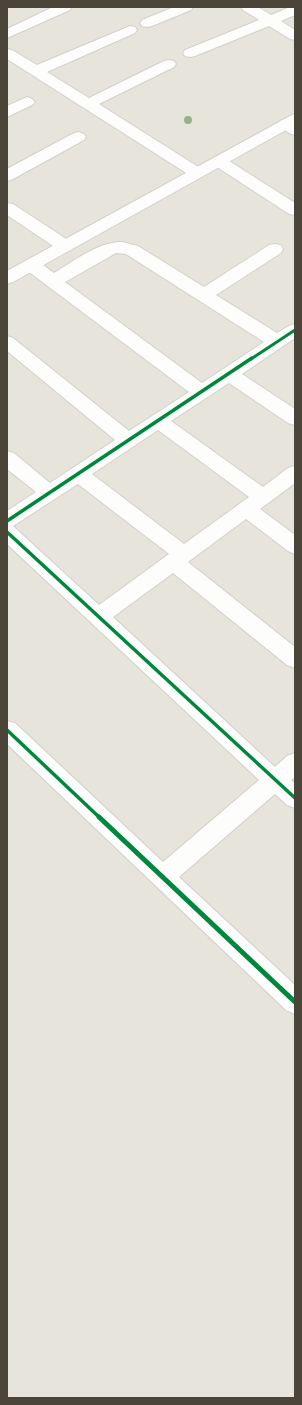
<!DOCTYPE html>
<html>
<head>
<meta charset="utf-8">
<style>
	body { margin:0 }
	#map { position:relative; width:302px; height:1405px; overflow:hidden; background:#f4f2ee; font-family:Jost,sans-serif }
	canvas { display:block }
	.frame { position:absolute; inset:0; border:8px solid #4b4439; pointer-events:none }
</style>
</head>
<body>
<div id="map">
<canvas width="302" height="1405"></canvas>
<div class="frame"></div>
</div>
<script>
const c = document.querySelector('canvas').getContext('2d');
c.lineJoin = 'round';
function fillPath(path, color) {
  c.fillStyle = color;
  c.fill(path, 'evenodd');
}
function trace(path, color, width, dash) {
  c.strokeStyle = color;
  c.lineWidth = width;
  c.lineCap = dash ? 'butt' : 'round';
  c.setLineDash(dash || []);
  c.stroke(path);
}
const residential = new Path2D(`
	M7,7H295V1398H7Z`);
const minor = new Path2D(`
	M53,7H72L70,10L7,38V29Z
	M174,7H193L191,10L152,26L147,27L142,26L140,23L142,20Z
	M241,7H258L271,15L290,7H295V15L281,21L295,30V40L290,39L269,26L195,56L190,57L185,56L183,53L185,50L259,20L243,10Z
	M130,26L135,27L137,30L135,33L47,72L89,98L164,61L169,60L174,61L176,64L174,67L99,104L203,170L205,173L203,176L197,178L191,176L7,59V49L12,50L37,65Z
	M27,97L32,99L35,102L32,105L7,117V106Z
	M286,119L295,123V135L289,133L278,124L280,121Z
	M78,132L84,134L86,137L84,140L13,179L7,181V169L72,134Z
	M220,157L226,159L295,203V215L289,214L214,165L212,162L214,159Z
	M7,203L13,204L71,242L73,246L71,250L65,251L59,250L7,215Z
	M122,242L138,246L204,287L269,245L275,244L281,245L283,249L281,253L216,295L277,333L289,326L295,324V338L242,374L295,409V425L288,423L229,383L171,421L263,487L288,468L295,466V483L260,509L295,535V554L288,551L246,519L188,562L295,647V668L287,665L173,573L113,617L275,767L287,756L295,753V777L291,780L295,784V808L287,805L275,794L179,877L295,985V1014L286,1010L7,744V721L15,723L163,862L259,780L7,544V511L36,492L7,469V451L14,453L50,483L115,440L7,351V336L13,338L129,431L189,392L25,269L22,265L25,261C37,258 44,266 54,273C72,262 100,241 122,242ZM116,253L126,254L264,342L202,383L65,282ZM158,430L249,497L184,544L92,474ZM78,484L169,554L99,605L13,526Z`);
const tertiary = new Path2D(`
	M295,114V125L13,282L7,284V271L290,116Z`);
const cyclewayFar2 = new Path2D(`
	M251,359L295,330`);
const cyclewayFar1 = new Path2D(`
	M7,521L252,358
	M7,532L295,798
	M7,730L100,818`);
const cycleway = new Path2D(`
	M99,817L295,1002`);
const trees = [
	[188,120]
];
fillPath(residential, '#e7e4dc');
trace(minor, '#d2d0cb', 2);
trace(tertiary, '#d2d0cb', 2);
fillPath(minor, '#fdfdfc');
fillPath(tertiary, '#fdfdfc');
trace(cyclewayFar2, '#00873e', 3);
trace(cyclewayFar1, '#00873e', 3.5);
trace(cycleway, '#00873e', 5);
c.fillStyle = '#96b382';
for (const [x, y] of trees) {
  c.beginPath();
  c.arc(x, y, 4, 0, 2 * Math.PI);
  c.fill();
}
</script>
</body>
</html>
